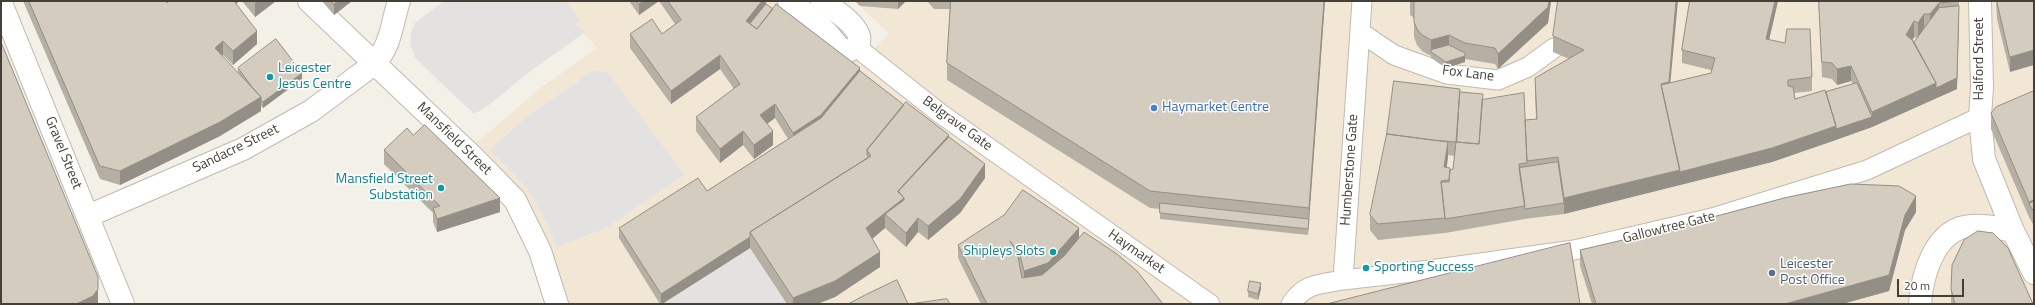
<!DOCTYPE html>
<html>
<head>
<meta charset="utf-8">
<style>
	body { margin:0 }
	#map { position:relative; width:2035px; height:305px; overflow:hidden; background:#f3f0e8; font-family:"Titillium Web",sans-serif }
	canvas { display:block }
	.frame { position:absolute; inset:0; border:2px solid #454037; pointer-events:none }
	.scale { position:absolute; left:1897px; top:279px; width:67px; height:18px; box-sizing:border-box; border:2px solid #454037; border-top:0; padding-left:5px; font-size:12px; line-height:14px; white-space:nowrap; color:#454037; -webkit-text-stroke:3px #fff; paint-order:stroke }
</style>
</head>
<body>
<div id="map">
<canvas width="2035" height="305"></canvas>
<div class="frame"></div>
<div class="scale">20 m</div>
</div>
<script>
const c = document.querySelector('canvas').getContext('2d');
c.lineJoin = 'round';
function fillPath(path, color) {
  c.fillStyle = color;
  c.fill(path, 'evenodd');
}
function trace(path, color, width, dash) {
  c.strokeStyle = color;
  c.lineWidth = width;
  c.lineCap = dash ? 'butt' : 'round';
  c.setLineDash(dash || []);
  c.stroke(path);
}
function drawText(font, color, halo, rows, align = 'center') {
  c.font = font + ' "Titillium Web",sans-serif';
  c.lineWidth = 3;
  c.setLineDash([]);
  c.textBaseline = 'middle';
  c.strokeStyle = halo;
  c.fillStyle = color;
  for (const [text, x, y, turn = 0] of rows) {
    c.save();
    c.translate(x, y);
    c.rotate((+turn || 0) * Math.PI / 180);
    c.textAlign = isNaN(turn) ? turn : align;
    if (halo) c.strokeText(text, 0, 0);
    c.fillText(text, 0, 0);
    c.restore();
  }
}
const commercial = new Path2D(`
	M566,1H794L865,57L889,34L855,1H2034V304H557L540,251L463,148L480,140L539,89L597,48L576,24L580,20Z`);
const parking = new Path2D(`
	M444,1H566L580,20L576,24L585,32L528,73L489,105L474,114L415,58L410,44L411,32L415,23Z
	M594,70L608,73L685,175L608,227L557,247L546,221L527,188L490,150L529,115Z
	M750,248L787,304H662Z`);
const pedestrian = new Path2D(`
	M1360,32L1394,55L1447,74L1498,80L1528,67L1554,48
	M857,45L865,54L941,114L1210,304
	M1343,280L1430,270L1574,250L1712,218L1867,170L1980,117
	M1291,304C1305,283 1320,284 1343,280L1362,1`);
const minor = new Path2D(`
	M309,1L473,157L515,200L540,251L557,304
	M789,1C802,10 814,19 825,31C831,36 835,45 842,49C846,51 850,51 854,48C874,34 832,8 822,1
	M1980,1L1982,87L1980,117L1984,159L2013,231L2034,273
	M1,3L123,304
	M88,216L243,149L311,111L374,64C392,44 391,25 399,1
	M1920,304C1922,275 1935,228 1971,226C1985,225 1999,228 2013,231`);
const wall = new Path2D(`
	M23,1H239L236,4L257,44L233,65L223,55L222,56L238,73V68L302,79L263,108L261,106V111L220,136L120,185L100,179Z
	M242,1H276L255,17Z
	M322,1H352L334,15Z
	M629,1H766V4L773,9L860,71L904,105L949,137L985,178L960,213L928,240L918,232L906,247L885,228L872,239L880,267L835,297L817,304H787L750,248L662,304H660L619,238V228L707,191L788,139L775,118L767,124L773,145L754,159L743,145L720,163L696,131V117L734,89L720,69L671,104L630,48V34H662L675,24L659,1L639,15Z
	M855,1H906L898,9L860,6Z
	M927,1H1325L1308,235L1160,219V209L1150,208L947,80V63L950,9H934Z
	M1410,1H1551L1548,23L1498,69L1495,64L1465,59V62L1446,68L1431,58V56L1422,51L1417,45L1414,37V18L1410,15Z
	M1690,1H1778L1769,40L1812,77V91L1794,93L1795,99L1826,92L1853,84L1851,81L1837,85L1832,79L1822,77L1819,1H1959L1957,89L1872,127L1772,162L1564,214L1525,219L1445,233L1378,240L1370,230V215L1460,92L1483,100L1525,124L1536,119L1535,94V78L1569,59L1553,52V36L1670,83L1711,73V70L1682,63V50ZM1914,37L1917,38L1914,42L1913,40ZM1448,155L1455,156L1453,169L1450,170L1446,168Z
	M1996,1H2034L2010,72L1997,19Z
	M2034,91V226L2029,217L1991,129V113Z
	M413,135L500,212L437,232L433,222V213L384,164V150Z
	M1916,212L1905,230L1889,291L1842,304H1592L1580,266V250Z
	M1079,238L1163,304H981L958,258V245Z
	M1261,289L1258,300L1248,297V291Z
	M1951,289L2033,304H1951Z`);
const shadedWall = new Path2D(`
	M230,1H239L230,10Z
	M258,1H276L255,17V3Z
	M338,1H352L334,15V4Z
	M644,1H659L639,15V4Z
	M762,1H766V10L749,31L746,21Z
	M898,1H906L898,9Z
	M1324,1H1325L1308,235L1309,208Z
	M1549,1H1551L1548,23L1498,69V54Z
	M1676,1H1678L1669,97L1664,99L1661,84Z
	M1775,1H1778L1766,53V39Z
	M1939,3V19L1930,29V14Z
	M1924,14V29L1918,38V23Z
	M1959,17L1957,89L1872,127V112L1936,83Z
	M1914,21V37L1906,50V35Z
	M257,31V44L233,65V51Z
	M1449,35V50L1431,52V56V40Z
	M223,41V55L215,62V48Z
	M2034,50V65L2010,72V57Z
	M1465,53V62L1446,68V62Z
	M720,55V69L671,104V91Z
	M1851,66V81L1837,85V69Z
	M860,68V82L793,147V133Z
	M302,73V79L263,108V102Z
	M261,97V111L220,136L120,185V171Z
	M775,104V118L760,129V115Z
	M1872,117V127L1836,140V129Z
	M1836,126V140L1772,162L1564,214V198Z
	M743,131V145L720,163V149Z
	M773,131V145L754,159V145Z
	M949,135V151L904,200L885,214V228L866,244V228L898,191Z
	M1448,142V158L1445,180L1444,167Z
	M985,164V178L960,213L928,240V226Z
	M1916,196V212L1905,230L1889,291L1842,304H1785L1905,215Z
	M500,198V212L437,232V219Z
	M2034,200V212L2029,204V202Z
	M918,218V232L906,247V233Z
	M1079,228V242L1048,277L1024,285V271Z
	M750,237V248L662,304H661V294Z
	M880,252V267L835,297L817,304H793V298Z
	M1261,283V289L1258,300V294Z
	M98,289V304H76Z`);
const building = new Path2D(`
	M29,1H165L167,3L169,1H234L257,31L233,51L223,41L215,48L261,97L220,122L120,171L100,166Z
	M331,1H338L334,4Z
	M637,1H644L639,4Z
	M668,1H762L746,21L757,29L776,4L860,68L821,115L793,133L775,104L760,115L773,131L754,145L743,131L720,149L696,117L740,84L720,55L671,91L630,34L652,19L662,34L681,20Z
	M951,1H1324L1309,208L1150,191L947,63Z
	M1412,1H1549L1548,7L1498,54L1495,48L1465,43L1449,35L1431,40L1422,35L1417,29L1414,22V2Z
	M1558,1H1676L1669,82L1661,84L1680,170L1564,198L1558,157L1527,161L1525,120L1537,119L1535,78L1584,50L1553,36Z
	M1690,1H1775L1766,39L1785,43L1787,29H1810L1812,77L1788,80V86L1793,87L1795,99L1825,90L1836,126L1772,148L1680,172L1661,85L1711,73L1715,58L1682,50Z
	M1819,1H1959L1939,3L1930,14H1924L1918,23L1914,21L1906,35L1912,40L1936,83L1872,112L1851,66L1837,69L1832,63L1822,62Z
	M1997,1H2034V50L2010,57Z
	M766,4L773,9L757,29L750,24Z
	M1959,6L1957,78L1936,88V83L1914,42L1939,8Z
	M276,39L302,73L263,102L261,100V97L252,87L238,68Z
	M1,42L98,277V289L93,296L76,304H1Z
	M1449,45L1465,53V56L1446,62L1431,52V50Z
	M860,71L904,105L867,150V155L869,157L750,232V237L661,294L619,228L698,178L707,191L821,118Z
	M1394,81L1460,89L1456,142L1432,140L1387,134Z
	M1857,83L1872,117L1836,129V126L1826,92Z
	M2034,91V200L2029,202L1991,113L1996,107Z
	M1460,92L1483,94L1479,144L1457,142Z
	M1524,93L1527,163L1519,164L1525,206L1445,219L1441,182H1449L1450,170L1453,169L1456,142L1479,144L1482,100Z
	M906,102L949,135L898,191L904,198L866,228L880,252L835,281L793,298L750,232L871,156L867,150Z
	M425,125L500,198L437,219L433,208L440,206L384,150L407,128L413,135Z
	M1387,134L1448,142L1444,167L1450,168L1449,180L1441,181L1445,218L1378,224L1370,215Z
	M949,137L985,164L960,199L928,226L918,218L906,233L885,214L904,200V198L898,192Z
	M1558,162L1564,203L1525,209L1519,168Z
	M1851,184L1899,186L1916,196L1905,215L1889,275L1785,304H1596L1580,250L1657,232L1784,198Z
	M1023,190L1079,228L1048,263L1024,271L1020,255L1010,241L1017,252L1022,278L1042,275L1064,256L1084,232L1117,254L1137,271L1163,304H987L958,245L1004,215Z
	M2034,201V212L2029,204Z
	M1160,203L1309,219L1308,229L1160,213Z
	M1978,231L1993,233L2008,248L2033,304H1955L1951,289L1952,265L1964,240Z
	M1570,243L1580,304H1327Z
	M897,280L908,304H848L865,295Z
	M1250,281L1261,283L1258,294L1248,291Z
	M947,299L950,304H910Z`);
const markers = [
	[270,77,4,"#0f9aa8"],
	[1154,108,4,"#3f7fe0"],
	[441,188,4,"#0f9aa8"],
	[1053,252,4,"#0f9aa8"],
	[1366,268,4,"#0f9aa8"],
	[1772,273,4,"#5c6f8a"]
];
const streetNames = [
	["Halford Street",1980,59,-90],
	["Fox Lane",1468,74,7],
	["Belgrave Gate",957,124,36],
	["Mansfield Street",454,139,44],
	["Sandacre Street",236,149,-26],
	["Gravel Street",63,153,68],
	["Humberstone Gate",1350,170,-86],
	["Gallowtree Gate",1669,228,-14],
	["Haymarket",1136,252,35]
];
const cultureNames = [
	["Leicester",278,69],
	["Jesus Centre",278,85],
	["Mansfield Street",433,180,"right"],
	["Substation",433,196,"right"],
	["Shipleys Slots",1045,252,"right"],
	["Sporting Success",1374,268]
];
const shopNames = [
	["Haymarket Centre",1162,108]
];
const serviceNames = [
	["Leicester",1780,265],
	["Post Office",1780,281]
];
fillPath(commercial, '#f2e7d5');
fillPath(parking, '#e4e2e0');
trace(pedestrian, '#c0baaf', 21);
trace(minor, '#c0baaf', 24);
trace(pedestrian, '#fff', 19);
trace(minor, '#fff', 22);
fillPath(wall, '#b5afa4');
fillPath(shadedWall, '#948f86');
fillPath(building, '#d3ccbf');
trace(building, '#948f86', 1);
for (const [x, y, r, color] of markers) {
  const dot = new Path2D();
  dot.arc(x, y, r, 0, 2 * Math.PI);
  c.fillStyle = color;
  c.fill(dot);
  trace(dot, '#fff', 1.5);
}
drawText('14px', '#454037', '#fff', streetNames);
drawText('14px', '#0d838f', '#fff', cultureNames, 'left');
drawText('14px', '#366cbe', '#fff', shopNames, 'left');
drawText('14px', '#4e5e75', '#fff', serviceNames, 'left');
</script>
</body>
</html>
